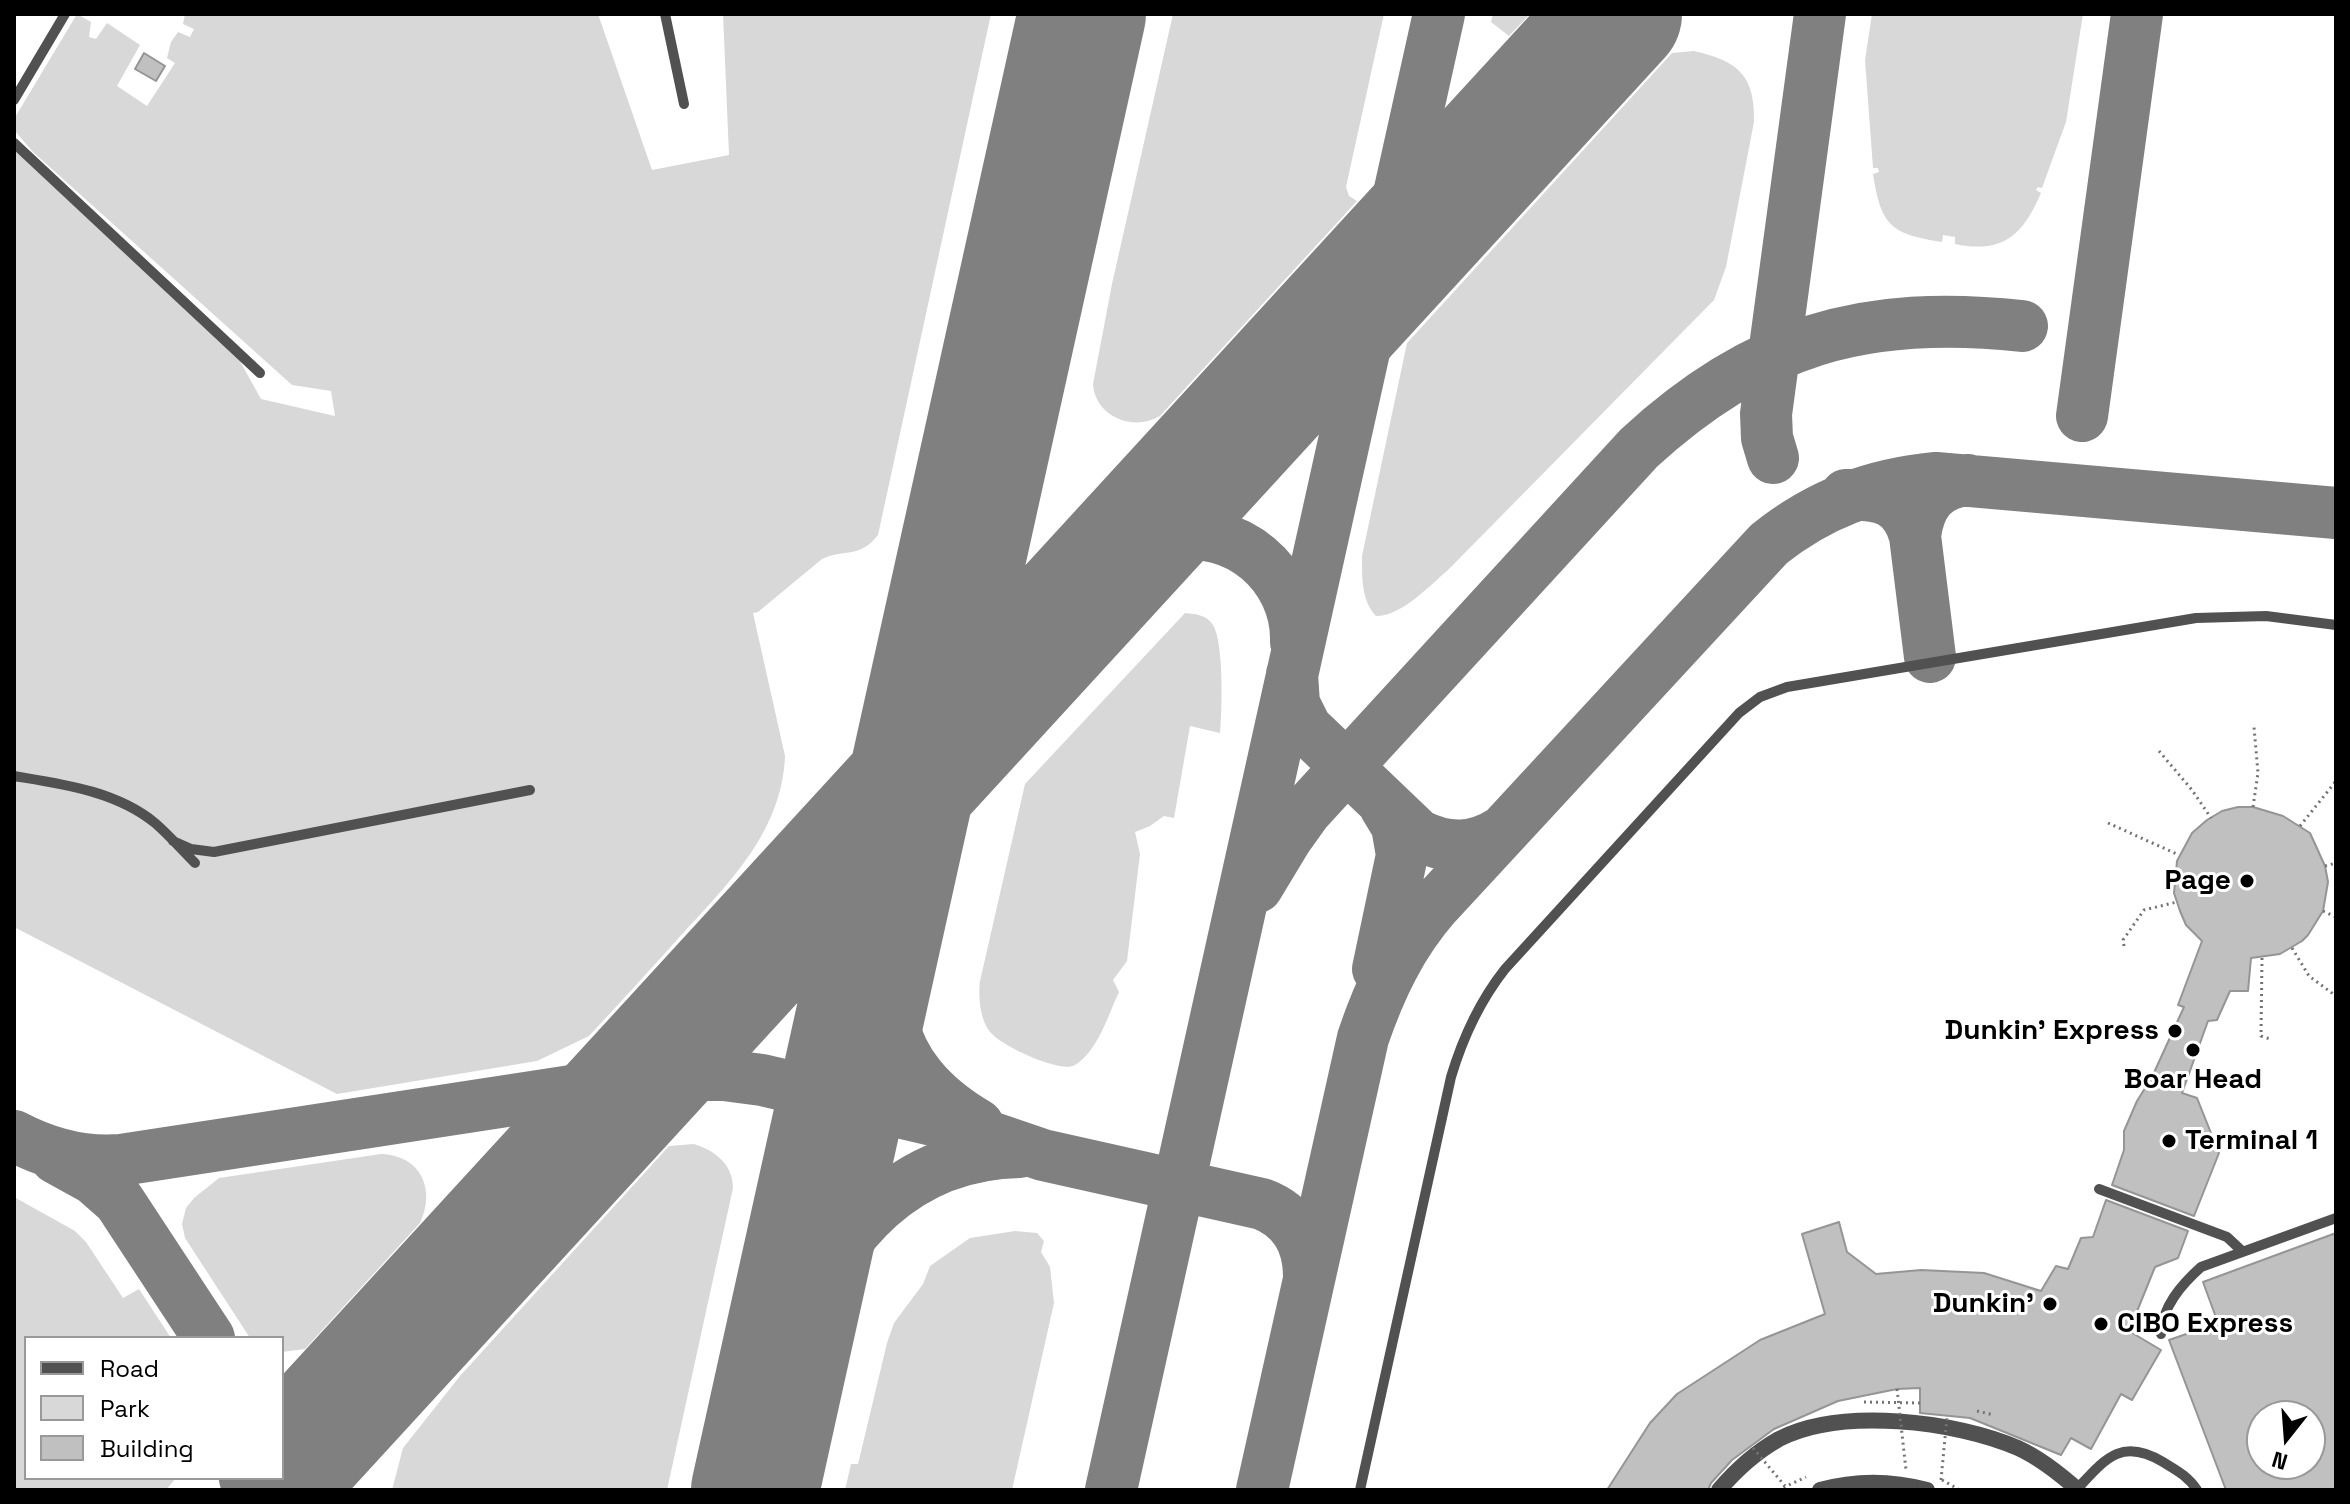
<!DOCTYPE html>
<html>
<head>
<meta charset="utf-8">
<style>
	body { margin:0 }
	#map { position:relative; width:2350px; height:1504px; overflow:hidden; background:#fff; font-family:"Space Grotesk",sans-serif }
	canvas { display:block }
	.frame { position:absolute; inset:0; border:16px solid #000; pointer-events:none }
	.legend { position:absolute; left:24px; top:1336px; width:260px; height:144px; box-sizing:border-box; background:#fff; border:2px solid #999; margin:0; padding:10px 14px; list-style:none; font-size:24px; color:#000 }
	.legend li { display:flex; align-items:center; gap:16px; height:40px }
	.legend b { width:40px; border:2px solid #999 }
	.north { position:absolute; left:2246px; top:1400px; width:80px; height:80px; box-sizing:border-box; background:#fff; border:2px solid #999; border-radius:50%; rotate:197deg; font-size:22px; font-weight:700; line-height:32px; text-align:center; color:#000 }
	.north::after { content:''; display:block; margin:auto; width:28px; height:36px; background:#000; clip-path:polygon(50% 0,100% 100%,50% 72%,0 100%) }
</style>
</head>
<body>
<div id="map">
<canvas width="2350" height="1504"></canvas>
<div class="frame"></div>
<ul class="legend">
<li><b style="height:10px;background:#515151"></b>Road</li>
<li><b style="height:22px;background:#d8d8d8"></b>Park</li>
<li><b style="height:22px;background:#c0c0c0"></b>Building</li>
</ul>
<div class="north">N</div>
</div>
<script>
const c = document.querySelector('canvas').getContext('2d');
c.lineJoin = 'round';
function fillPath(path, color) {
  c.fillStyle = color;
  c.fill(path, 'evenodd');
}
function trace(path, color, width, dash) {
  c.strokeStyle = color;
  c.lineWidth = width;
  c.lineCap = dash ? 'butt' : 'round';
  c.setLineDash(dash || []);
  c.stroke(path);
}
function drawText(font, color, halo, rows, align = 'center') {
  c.font = font + ' "Space Grotesk",sans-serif';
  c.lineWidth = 6;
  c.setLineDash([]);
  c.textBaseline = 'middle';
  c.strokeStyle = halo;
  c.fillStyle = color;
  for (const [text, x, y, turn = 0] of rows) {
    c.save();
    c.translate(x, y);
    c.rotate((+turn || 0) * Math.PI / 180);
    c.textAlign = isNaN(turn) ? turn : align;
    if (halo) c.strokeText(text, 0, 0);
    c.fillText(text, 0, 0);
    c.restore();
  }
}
const green = new Path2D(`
	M77,14L91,22L89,37L96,39L107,23L140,45L117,86L147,106L175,63L167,58L171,42L178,32L190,37L194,29L183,24L185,14H598L652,170L729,155L723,14H991L878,535C859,559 846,548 822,559L758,612L753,613L785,756C782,834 725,887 676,941C647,973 618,1005 589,1036L537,1061L337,1094L14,927V150L236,354L261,399L335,416L331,391L292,385L33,152L15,131L14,119Z
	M1173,14H1384L1346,187L1349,196L1357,201L1160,416C1134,432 1095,417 1093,384L1112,284Z
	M1493,14H1530L1509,36L1491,22Z
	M1872,14H2083L2066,122L2042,188L2038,187L2036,190L2041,193C2023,235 2003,254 1955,244V237L1943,235L1942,242C1890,234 1881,225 1873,174L1879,172L1878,168H1873L1865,60Z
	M1694,51C1738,61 1755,75 1754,122L1726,267L1714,300L1448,570C1429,586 1402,616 1376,616C1361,600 1362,576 1362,556L1407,343L1672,53Z
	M1185,613C1196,614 1207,615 1213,625C1224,643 1222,712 1220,733L1190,726L1174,818L1164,816L1150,826L1135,832L1140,854L1127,961L1113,980L1119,992C1108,1015 1098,1051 1075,1065C1061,1074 1003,1046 992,1034C980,1022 978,996 980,981L1025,784Z
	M694,1144C714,1150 733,1164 733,1188L667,1490H392L403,1448L460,1376L669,1146Z
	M381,1154C421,1155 436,1190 420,1223L305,1349L282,1352V1338H250L185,1238L182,1224L186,1208L194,1198L219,1178Z
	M14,1197L75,1231L86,1242L123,1298L139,1289L171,1338H26V1478H176L166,1490H14Z
	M1015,1231L1037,1233L1044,1241L1041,1252L1050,1267L1054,1303L1012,1490H845L851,1464H858L887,1343L894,1323L923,1284L930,1266L970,1238Z`);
const taxiway = new Path2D(`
	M1614,19L1620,14
	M2082,416L2137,14
	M1773,458L1767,438L1766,414L1820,14
	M1846,495C1881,493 1905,500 1915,536C1919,504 1934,483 1968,480
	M1915,536L1930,657
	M1105,573C1126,558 1145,543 1169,537C1235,521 1298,575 1296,642
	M1292,674L1294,704L1306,728L1418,835C1448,850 1475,849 1503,831
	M890,881C881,987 874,1064 978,1125
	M1257,887L1286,839L1306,811L1639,448C1756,340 1865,309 2022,326
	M1378,969L1402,855L1397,826L1385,806
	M14,1136C48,1154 83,1163 121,1160L676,1075H724L762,1080L958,1126L1043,1155L1262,1204C1294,1216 1309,1243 1309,1276
	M56,1158L94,1179L119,1201L209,1338
	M790,1333C840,1235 901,1154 1020,1152
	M282,1452L306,1490
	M1111,1490L1439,14
	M1262,1490L1363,1038C1380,988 1401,944 1436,904L1769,544C1819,504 1873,484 1936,478L2336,513`);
const runway = new Path2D(`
	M282,1470L1618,14
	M755,1490L1082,14`);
const building = new Path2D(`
	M144,53L165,66L156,81L135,69Z
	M2238,807H2253L2283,816L2310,833L2325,866L2328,882L2323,911L2308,935L2302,941L2280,954L2251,958L2248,991H2230L2217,1020L2208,1021L2182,1093L2197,1098L2219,1153L2194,1216L2112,1185L2124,1150V1131L2137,1101L2152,1077L2184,1007L2178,1005L2202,941L2186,925L2180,911L2174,893L2177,861L2192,833L2207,820L2222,811Z
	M2106,1200L2188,1231L2178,1258L2155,1267L2129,1331L2161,1350L2132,1400L2121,1394L2091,1449L2071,1438L2061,1455L1970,1418L1920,1413V1388L1897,1389L1838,1401L1774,1429L1732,1460L1711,1483L1708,1490H1607L1650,1423L1677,1394L1760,1340L1825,1314L1802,1234L1839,1222L1847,1252L1876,1274L1921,1270L1984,1273L2041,1291L2056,1266L2068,1269L2081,1238L2093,1237Z
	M2336,1233V1490H2226L2169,1340L2218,1323L2203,1282ZM2262,1416H2310V1464H2262Z`);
const path = new Path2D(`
	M2159,751L2192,790L2211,818
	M2253,807L2258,773L2254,727
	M2108,823L2179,855
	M2300,826L2336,781
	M2325,866L2336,863
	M2323,911L2336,917
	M2124,946L2123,940L2144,910L2177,902
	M2292,948L2309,976L2336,996
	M2262,958L2261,1036L2270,1039
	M1864,1402L1920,1403
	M1977,1411L1994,1415
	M1942,1480L1960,1490
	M1778,1490L1806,1477`);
const service = new Path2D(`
	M665,14L684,104
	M14,100L65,14
	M14,143L260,373
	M14,776C62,784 116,791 155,823C169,835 182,850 195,863
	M173,841L191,849L214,852L530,790
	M2099,1189L2227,1237L2242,1251
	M2161,1334C2162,1307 2181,1285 2201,1267L2336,1218
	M2077,1489C2105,1459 2121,1437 2163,1462C2176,1470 2188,1476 2197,1490
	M1360,1490L1451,1077C1463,1037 1479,1002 1505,969L1739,713L1760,697L1787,687L2196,618L2266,616L2336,625`);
const minor = new Path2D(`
	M1719,1490C1736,1470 1756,1452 1779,1439C1841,1407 1956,1421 2018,1448C2040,1458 2060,1474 2078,1490
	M1820,1490C1856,1480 1890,1480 1927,1490`);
const pathBridge = new Path2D(`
	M1897,1389L1906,1470
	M1753,1448L1785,1486
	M1941,1480L1947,1417`);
const markers = [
	[2247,881,8,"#000"],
	[2175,1031,8,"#000"],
	[2193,1050,8,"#000"],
	[2169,1141,8,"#000"],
	[2050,1304,8,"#000"],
	[2101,1324,8,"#000"]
];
const poiNames = [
	["Page",2231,881],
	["Dunkin' Express",2159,1031],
	["Boar Head",2193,1080,"center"],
	["Terminal 1",2185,1141,"left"],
	["Dunkin'",2034,1304],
	["CIBO Express",2117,1324,"left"]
];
fillPath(green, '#d8d8d8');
trace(taxiway, '#808080', 52);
trace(runway, '#808080', 128);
fillPath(building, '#c0c0c0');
trace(building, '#959595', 2);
trace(path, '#737373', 3, [2, 4]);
trace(service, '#515151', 10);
trace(minor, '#515151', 16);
trace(pathBridge, '#737373', 3, [2, 4]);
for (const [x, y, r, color] of markers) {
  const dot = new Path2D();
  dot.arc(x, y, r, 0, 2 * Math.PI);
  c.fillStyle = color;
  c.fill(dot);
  trace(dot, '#fff', 3);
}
drawText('bold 28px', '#000', '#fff', poiNames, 'right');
</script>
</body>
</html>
